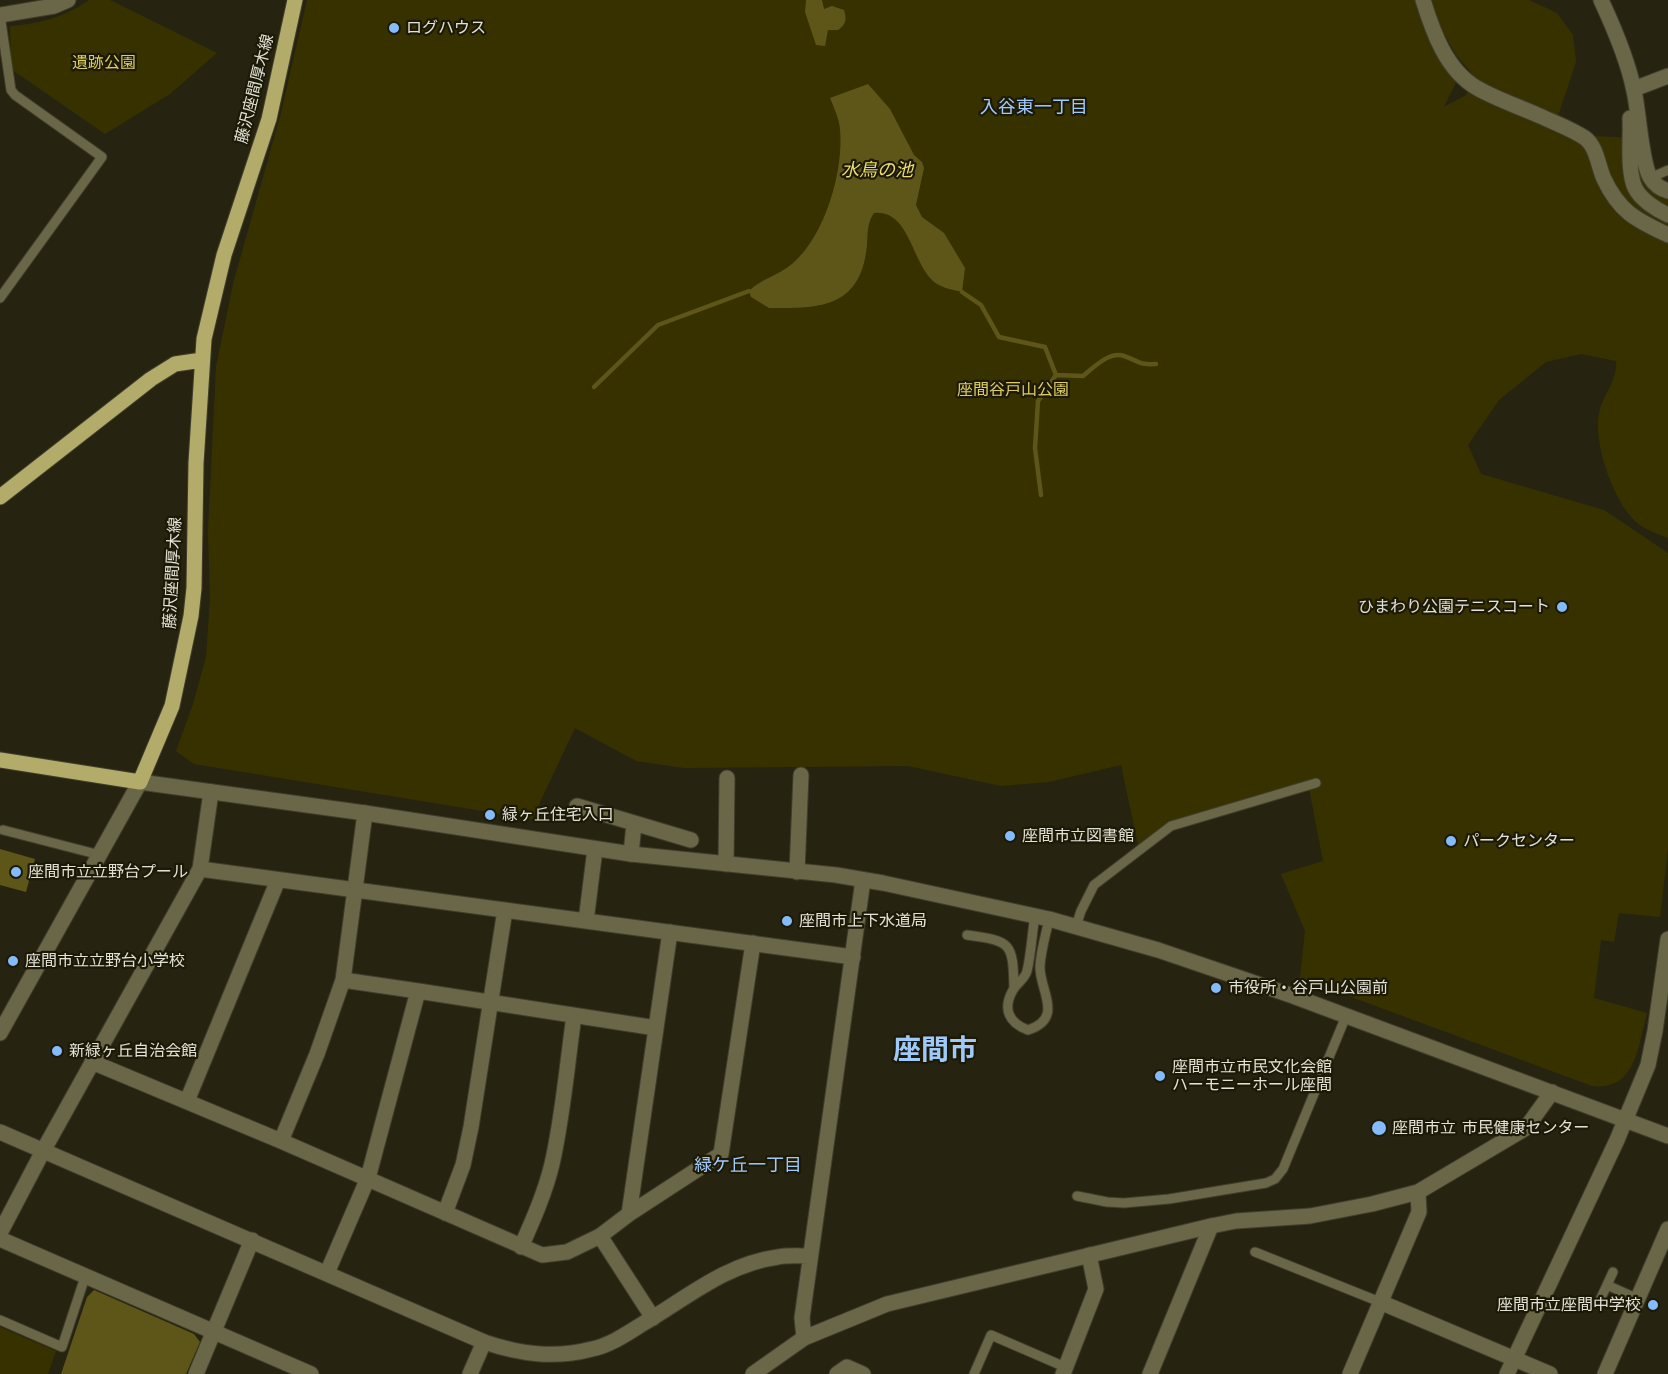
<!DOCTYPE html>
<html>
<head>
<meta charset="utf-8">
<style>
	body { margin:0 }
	canvas { display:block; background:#262310 }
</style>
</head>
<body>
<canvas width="1668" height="1374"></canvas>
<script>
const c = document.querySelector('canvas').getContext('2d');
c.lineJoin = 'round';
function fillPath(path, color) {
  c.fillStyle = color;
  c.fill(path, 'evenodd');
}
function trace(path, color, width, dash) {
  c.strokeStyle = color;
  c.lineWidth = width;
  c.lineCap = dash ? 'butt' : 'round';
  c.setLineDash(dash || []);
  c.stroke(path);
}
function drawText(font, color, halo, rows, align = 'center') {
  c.font = font + ' "Work Sans","Noto Sans JP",sans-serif';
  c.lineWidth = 4.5;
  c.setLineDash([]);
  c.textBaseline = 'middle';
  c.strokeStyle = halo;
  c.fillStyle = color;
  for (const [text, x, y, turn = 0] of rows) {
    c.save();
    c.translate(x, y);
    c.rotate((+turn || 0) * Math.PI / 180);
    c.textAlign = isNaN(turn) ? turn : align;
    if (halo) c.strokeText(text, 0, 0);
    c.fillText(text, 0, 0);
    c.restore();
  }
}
const green = new Path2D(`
	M89,0H110L217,53L170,94L105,134L11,69L10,26C39,24 65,17 89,0Z
	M307,0H1417L1457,80L1444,107L1466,95L1474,80C1471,68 1461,63 1455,53C1446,38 1435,17 1432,0H1529L1557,13L1573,35L1576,62L1558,116L1594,136L1636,138C1639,164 1639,190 1668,200V538C1658,534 1643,529 1635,521C1613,500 1591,439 1600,409C1605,393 1618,378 1616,361L1581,354L1546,362L1499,400L1468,445L1481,474L1604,510L1668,553V849L1660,917L1619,913L1614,942L1601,940L1594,998L1647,1013C1638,1046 1636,1091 1592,1086L1300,978L1305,931L1281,874L1323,861L1308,783L1170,825L1139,849L1121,765L1049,782L1001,786L908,766L684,768L636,761L575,728L532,819L194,764L176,751L193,704L206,657L210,599L208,530L216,367L233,284L281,113Z
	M0,1327L56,1351L48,1374H0Z`);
const water = new Path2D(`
	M806,0H822L824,9L832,6L844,10C847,19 846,25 838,30H828L825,46L816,45L805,12Z
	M868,84L890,109L914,155L922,162L924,168L916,205L922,217L944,233L965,268L962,292C955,290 946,289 939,285C912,271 912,209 874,213C865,226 869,238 866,253C857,310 815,308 769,308L751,297L749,291C761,279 779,275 792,264C825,236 844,171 840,129C839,118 834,108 830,98Z
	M0,849L35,859L26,892L0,885Z
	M94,1290L194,1334L200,1342L186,1374H61L87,1297Z`);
const stream = new Path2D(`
	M962,292L981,305L999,337L1045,347L1056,375L1083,376C1093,368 1109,351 1124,356C1139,361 1138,365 1156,364
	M594,387L658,325L749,291
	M1041,495L1035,448L1038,401L1056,375`);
const service = new Path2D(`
	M1650,178L1668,170
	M0,298L102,157L15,95L11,90L0,15
	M3,830L100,855
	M1035,916C1032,933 1031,955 1027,971C1025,979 1017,983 1013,990C1002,1009 1009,1023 1028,1030C1065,1018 1039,990 1040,966C1041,950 1046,934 1049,919
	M1076,926L1081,911L1094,885L1171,826L1316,783
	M967,935C1011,941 1013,942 1014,988
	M1077,1196L1107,1202L1124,1203L1169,1199L1266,1183L1275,1179L1283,1169L1346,1016
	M1255,1252L1380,1302
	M1607,1285L1638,1299
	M1600,1300L1613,1272
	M0,1320L62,1347L85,1277
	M974,1374L991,1335L1065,1367`);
const minor = new Path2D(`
	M1423,0C1433,32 1446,70 1477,88C1496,99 1520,107 1540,116C1555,123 1572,129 1585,138C1597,147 1598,166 1604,179C1620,213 1637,220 1668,235
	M1601,0C1614,28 1628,60 1634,91C1639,112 1641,161 1650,177C1654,184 1661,189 1668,191
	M0,15L54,6L68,0
	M1634,89L1668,76
	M1630,118C1631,137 1627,171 1635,188C1641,200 1657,210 1668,215
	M577,806L691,840
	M631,854L634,824
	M726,864L727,778
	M200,869L853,957
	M797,872L801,775
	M586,921L595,849
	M418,991L656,1028
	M92,1062L281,1141L542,1255L567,1252L600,1236L653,1318
	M187,1101L278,880
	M281,1141L317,1054L343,980L365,813
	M445,1213L463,1165L471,1127L505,910
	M629,1214L721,1154L753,943
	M0,1233L43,1151L200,869L211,792
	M600,1236L629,1214L670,932
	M0,1239L311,1374
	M521,1247C533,1220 545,1193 552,1164C563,1116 567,1065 574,1016
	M327,1273L368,1178L418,991L343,980
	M1380,1302L1550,1374
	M196,1374L252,1240
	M470,1374L484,1342
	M753,1374L804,1338
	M837,1374L847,1367L863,1374
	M1063,1374L1096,1289L1089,1255
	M1150,1374L1211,1226
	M1605,1374L1668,1229`);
const tertiary = new Path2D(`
	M863,880L802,1318L804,1338L887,1304L1211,1226L1236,1221L1310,1216L1372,1204L1418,1192L1526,1128L1552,1092
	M0,1033L140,782L365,813L631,854L836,875L883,883L1049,919L1158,950L1293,996L1668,1136
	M0,1132L484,1342C520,1354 554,1359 592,1349C611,1345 628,1333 644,1323C688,1297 726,1264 778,1257C788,1255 799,1256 810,1256
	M1350,1374L1419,1212L1418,1192
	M1507,1374L1617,1140L1648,1065L1655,1031L1668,939`);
const primary = new Path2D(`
	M0,497L151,379L175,364L202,360
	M0,760L140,782L172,706L191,616L194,588L196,463L204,339L224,255L269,119L295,0`);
const markers = [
	[394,28,6,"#84bcfb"],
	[1562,607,6,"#84bcfb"],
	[490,815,6,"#84bcfb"],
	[1010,836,6,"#84bcfb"],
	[1451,841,6,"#84bcfb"],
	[16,872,6,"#84bcfb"],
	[787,921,6,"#84bcfb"],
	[13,961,6,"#84bcfb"],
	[1216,988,6,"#84bcfb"],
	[57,1051,6,"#84bcfb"],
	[1160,1076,6,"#84bcfb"],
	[1379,1128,8,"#84bcfb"],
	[1653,1305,6,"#84bcfb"]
];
const poiNames = [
	["ログハウス",406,28],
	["ひまわり公園テニスコート",1550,607,"right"],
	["緑ヶ丘住宅入口",502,815],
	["座間市立図書館",1022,836],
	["パークセンター",1463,841],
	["座間市立立野台プール",28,872],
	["座間市上下水道局",799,921],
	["座間市立立野台小学校",25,961],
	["市役所・谷戸山公園前",1228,988],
	["新緑ヶ丘自治会館",69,1051],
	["座間市立市民文化会館",1172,1067],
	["ハーモニーホール座間",1172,1085],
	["座間市立 市民健康センター",1392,1128],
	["座間市立座間中学校",1641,1305,"right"]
];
const parkNames = [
	["遺跡公園",104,63],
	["座間谷戸山公園",1013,390]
];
const streetNames = [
	["藤沢座間厚木線",255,89,-76],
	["藤沢座間厚木線",173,573,-87]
];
const neighbourhoodNames = [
	["入谷東一丁目",1034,108],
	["緑ケ丘一丁目",748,1166]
];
const waterNames = [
	["水鳥の池",877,171]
];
const townNames = [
	["座間市",935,1051]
];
fillPath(green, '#373100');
fillPath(water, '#5e5618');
trace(stream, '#5e5618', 4.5);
trace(service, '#403e2c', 11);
trace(minor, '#403e2c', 17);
trace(tertiary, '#403e2c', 17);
trace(primary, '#403e2c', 17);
trace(service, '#6a6748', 9);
trace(minor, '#6a6748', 15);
trace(tertiary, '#6a6748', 15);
trace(primary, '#b3ab69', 15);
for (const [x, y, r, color] of markers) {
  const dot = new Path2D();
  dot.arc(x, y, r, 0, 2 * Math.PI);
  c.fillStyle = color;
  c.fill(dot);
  trace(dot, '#1c1a07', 2);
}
drawText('16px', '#e2e1d5', '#1c1a07', poiNames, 'left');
drawText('16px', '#dcce60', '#1c1a07', parkNames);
drawText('16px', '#e2e1d5', '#1c1a07', streetNames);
drawText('18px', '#a0c9f8', '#1c1a07', neighbourhoodNames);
drawText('italic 18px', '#ebdd6f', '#1c1a07', waterNames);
drawText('bold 28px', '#a0c9f8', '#1c1a07', townNames);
</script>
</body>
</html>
